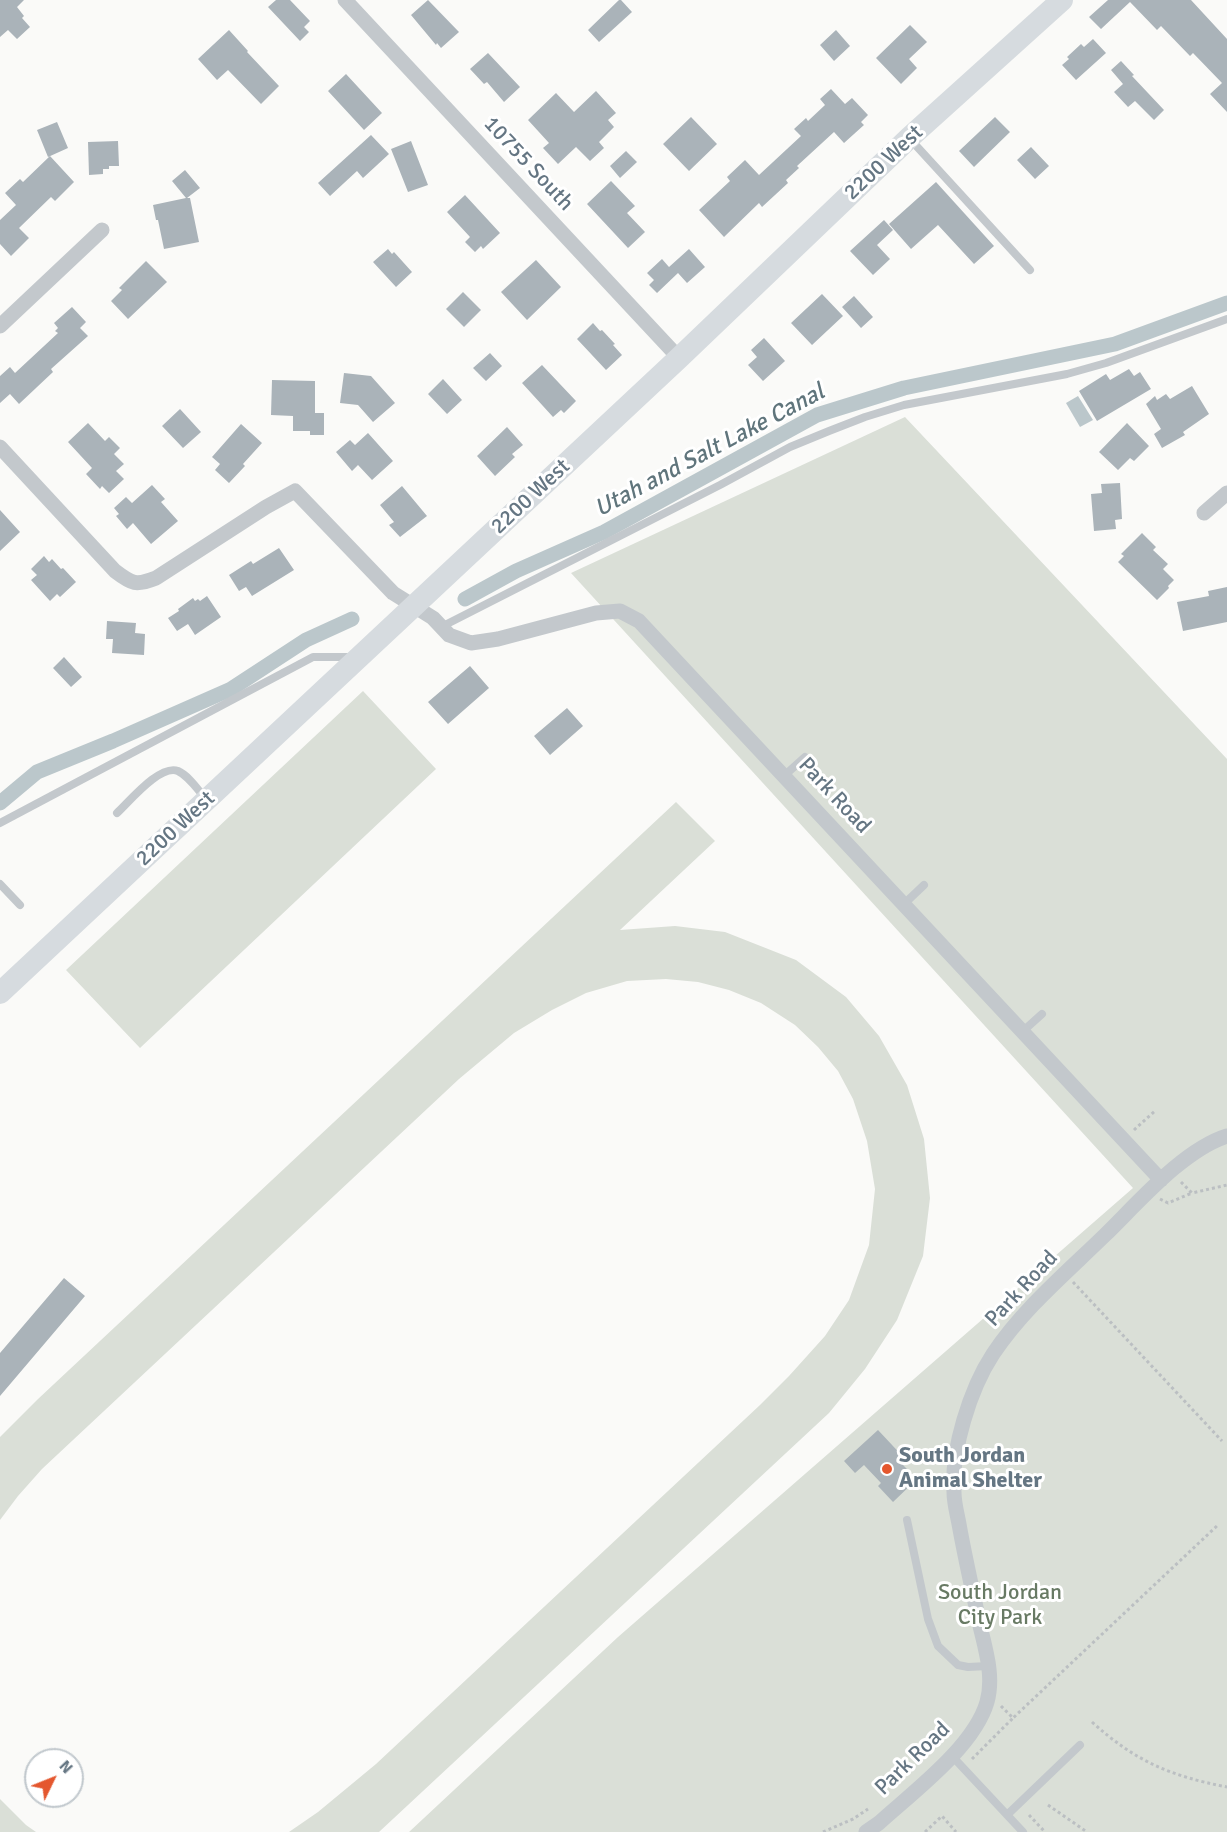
<!DOCTYPE html>
<html>
<head>
<meta charset="utf-8">
<style>
	body { margin:0 }
	#map { position:relative; width:1227px; height:1832px; overflow:hidden; background:#fafaf8; font-family:Signika,sans-serif }
	canvas { display:block }
	.north { position:absolute; left:24px; top:1748px; width:60px; height:60px; box-sizing:border-box; background:#fff; border:2px solid #c1c8cd; border-radius:50%; rotate:47deg; font-size:16px; font-weight:700; line-height:24px; text-align:center; color:#657683 }
	.north::after { content:''; display:block; margin:auto; width:21px; height:27px; background:#e4572e; clip-path:polygon(50% 0,100% 100%,50% 72%,0 100%) }
</style>
</head>
<body>
<div id="map">
<canvas width="1227" height="1832"></canvas>
<div class="north">N</div>
</div>
<script>
const c = document.querySelector('canvas').getContext('2d');
c.lineJoin = 'round';
function fillPath(path, color) {
  c.fillStyle = color;
  c.fill(path, 'evenodd');
}
function trace(path, color, width, dash) {
  c.strokeStyle = color;
  c.lineWidth = width;
  c.lineCap = dash ? 'butt' : 'round';
  c.setLineDash(dash || []);
  c.stroke(path);
}
function drawText(font, color, halo, rows, align = 'center') {
  c.font = font + ' Signika,sans-serif';
  c.lineWidth = 6;
  c.setLineDash([]);
  c.textBaseline = 'middle';
  c.strokeStyle = halo;
  c.fillStyle = color;
  for (const [text, x, y, turn = 0] of rows) {
    c.save();
    c.translate(x, y);
    c.rotate((+turn || 0) * Math.PI / 180);
    c.textAlign = isNaN(turn) ? turn : align;
    if (halo) c.strokeText(text, 0, 0);
    c.fillText(text, 0, 0);
    c.restore();
  }
}
const green = new Path2D(`
	M905,417L1227,759V1832H409L618,1637L1133,1188L571,573Z
	M363,691L436,769L140,1048L66,970Z
	M676,802L715,841L620,930L675,926L725,932L796,960L846,997L879,1036L907,1085L924,1139L930,1198L923,1256L897,1320L865,1369L829,1413L379,1832H289L318,1812L376,1764L760,1405L789,1376L825,1336L849,1300L869,1245L875,1189L867,1141L853,1099L838,1071L818,1047L795,1025L761,1003L729,990L698,982L666,979L627,981L586,993L552,1010L514,1033L459,1079L42,1469L18,1496L0,1520V1437L38,1399Z
	M0,1799L26,1825L36,1832H0Z`);
const water = new Path2D(`
	M1078,396L1093,420L1080,427L1066,403Z`);
const canal = new Path2D(`
	M465,599L516,571L604,532L817,415L904,388L1115,344L1227,303
	M0,803L37,772L113,741L231,689L306,640L352,619`);
const building = new Path2D(`
	M0,0H24L17,7L24,16L22,18L30,27L17,39L8,30L0,37Z
	M276,0H290L310,21L304,27L309,32L300,41L268,7Z
	M428,0L459,32L441,48L437,43L436,45L411,15Z
	M619,0H621L632,12L599,42L588,30Z
	M1108,0H1191L1227,39V112L1210,94L1222,83L1193,53L1190,56L1161,26L1157,30L1130,2L1101,29L1089,17Z
	M910,25L927,42L909,59L917,68L901,84L876,58Z
	M229,30L248,51L247,52L279,86L261,104L228,70L217,80L198,59Z
	M836,30L850,46L834,61L820,45Z
	M1093,39L1106,53L1076,80L1062,65L1069,59L1067,57L1081,44L1084,47Z
	M488,53L520,87L504,102L487,82L484,84L470,69Z
	M1121,61L1134,75L1132,76L1164,110L1154,120L1135,101L1128,107L1114,92L1123,84L1111,70Z
	M346,74L382,113L364,130L328,91Z
	M831,89L845,104L852,98L868,115L861,122L864,125L844,143L834,132L797,166L799,168L786,180L788,183L762,207L759,203L724,237L699,210L730,181L727,177L745,160L759,175L801,136L794,129L806,118L808,121L825,105L820,99Z
	M596,91L616,113L608,120L614,127L599,142L604,148L590,161L576,147L558,164L543,148L549,143L528,120L556,93L574,112Z
	M691,117L717,144L689,171L663,144Z
	M995,117L1010,132L974,167L959,151Z
	M57,122L68,148L48,157L37,130Z
	M371,135L389,154L363,178L357,171L330,196L318,183Z
	M118,141L119,166H109V169H103V174L89,175L88,142Z
	M411,141L428,185L408,192L391,149Z
	M1031,147L1049,166L1035,179L1017,160Z
	M626,151L637,162L620,178L610,166Z
	M50,156L74,182L55,201L51,197L19,228L29,238L11,256L0,244V220L16,205L5,193L20,179L23,182Z
	M185,170L200,188L187,198H190L199,242L164,249L158,220H156L153,205L186,198L172,181Z
	M611,181L635,206L627,213L645,232L628,248L587,204Z
	M936,182L994,246L974,264L938,225L911,249L889,224Z
	M465,195L500,233L483,249L481,246L475,252L465,242L470,237L447,212Z
	M884,220L893,230L877,245L890,259L873,275L850,251Z
	M388,249L392,254L394,252L412,272L396,287L373,262Z
	M689,249L705,267L687,283L678,273L657,293L649,285L654,280L647,273L662,259L669,267Z
	M536,260L561,287L527,320L501,292Z
	M146,261L167,282L128,319L111,301L122,290L119,288Z
	M463,292L481,310L464,327L446,309Z
	M822,294L843,316L812,345L791,323Z
	M854,296L873,317L861,328L842,307Z
	M72,307L86,322L80,328L88,336L51,369L53,372L19,404L10,394L0,403V376L10,367L15,373L58,333L55,331L58,328L54,323Z
	M593,323L600,331L602,330L615,344L613,345L622,355L606,370L577,339Z
	M764,338L785,361L763,381L748,365L757,357L751,350Z
	M490,353L502,366L486,381L473,368Z
	M542,365L576,401L564,413L561,410L553,417L522,383Z
	M1129,369L1134,376L1140,372L1151,389L1097,421L1079,391L1106,374L1110,380Z
	M344,373L371,376L395,403L373,422L358,405L340,403Z
	M443,379L462,400L447,414L428,394Z
	M272,380L315,381V413H324V435H310V431H293V416L271,415Z
	M1192,386L1209,414L1183,432L1185,435L1162,448L1154,434L1161,429L1146,404L1155,396L1157,400L1166,394L1170,399Z
	M180,409L201,432L183,448L162,426Z
	M88,423L105,441L109,437L120,448L114,454L124,464L116,471L124,479L109,493L102,486L100,489L86,474L92,468L68,442Z
	M1127,423L1149,446L1134,461L1130,458L1118,470L1099,452Z
	M241,424L262,443L243,464L245,466L229,483L215,470L220,464L212,457Z
	M507,427L523,445L512,454L515,457L495,476L477,456Z
	M368,433L393,461L372,480L358,465L352,471L336,452L350,440L355,445Z
	M1120,483L1122,519L1115,520L1116,529L1094,531L1091,494L1102,493L1101,484Z
	M152,485L165,499L161,502L178,521L151,544L133,523L127,529L116,516L119,514L114,508L126,497L132,503Z
	M402,486L427,516L400,537L389,525L394,522L380,505Z
	M0,510L20,532L0,551Z
	M1142,533L1156,547L1153,550L1168,564L1163,569L1174,580L1168,586L1169,588L1157,600L1118,562L1124,556L1121,554Z
	M279,548L294,570L252,596L246,587L239,591L229,575L251,561L253,564Z
	M44,556L49,562L52,559L61,569L63,568L76,582L60,597L57,594L50,601L31,580L37,575L31,569Z
	M1227,587V622L1183,631L1177,602L1209,596L1208,591Z
	M207,596L221,617L195,635L188,624L177,631L168,618L179,611L178,609L193,598L195,601L198,599L200,601Z
	M107,621L136,623L135,633L145,634L144,655L112,653L113,639H106Z
	M64,657L82,677L71,687L53,668Z
	M470,666L489,688L448,724L428,702Z
	M567,708L583,726L550,755L534,736Z
	M64,1278L85,1296L0,1396V1353Z
	M878,1430L907,1461L903,1465L917,1479L893,1502L878,1486L881,1483L864,1465L855,1473L844,1461Z`);
const path = new Path2D(`
	M1134,1130L1156,1110
	M1181,1182L1192,1193L1227,1185
	M1160,1199L1168,1203L1192,1193
	M1073,1282L1222,1441
	M1001,1706L1013,1718L1219,1524
	M1092,1722C1135,1761 1170,1776 1227,1787
	M972,1759L1013,1718
	M899,1779L931,1748
	M1048,1805L1087,1832
	M1029,1815L1045,1832
	M823,1832L853,1819L868,1809
	M925,1832L942,1816L956,1832`);
const lane = new Path2D(`
	M910,139L1030,270
	M441,627L720,485L790,447L829,431L865,417L904,405L1067,374L1106,363L1227,319
	M785,775L805,757
	M117,813C130,801 160,764 178,771C189,776 198,790 206,799
	M0,823L313,657H353
	M0,884L20,905
	M904,904L924,885
	M1022,1032L1042,1014
	M907,1520L928,1619L938,1646L958,1665L968,1667L988,1666
	M952,1756L1023,1832
	M1007,1815L1080,1745`);
const street = new Path2D(`
	M345,0L679,358
	M0,326L102,230
	M0,447L115,571C132,584 136,586 156,578L266,507L295,491L393,593L433,618L449,635L471,643L498,639L596,613L620,611L639,621L1161,1180
	M1204,513L1227,493
	M866,1832L879,1823C913,1792 974,1747 987,1702C994,1677 986,1651 980,1626C973,1592 965,1558 959,1524C957,1513 954,1503 954,1492C951,1450 970,1389 993,1354C1023,1309 1066,1273 1105,1235C1138,1203 1183,1150 1227,1136`);
const secondary = new Path2D(`
	M0,993L679,358L909,138L1062,0`);
const markers = [
	[887,1469,6,"#e4572e"]
];
const streetNames = [
	["2200 West",884,163,-43],
	["10755 South",528,164,47],
	["2200 West",531,497,-43],
	["Park Road",834,796,47],
	["2200 West",176,829,-43],
	["Park Road",1022,1289,-47],
	["Park Road",913,1759,-44]
];
const poiNames = [
	["South Jordan",899,1456],
	["Animal Shelter",899,1481]
];
const parkNames = [
	["South Jordan",1000,1593],
	["City Park",1000,1618]
];
const waterNames = [
	["Utah and Salt Lake Canal",710,451,-28]
];
fillPath(green, '#dadfd7');
fillPath(water, '#bbc7cb');
trace(canal, '#bbc7cb', 15);
fillPath(building, '#aab3b9');
trace(path, '#bbbfc2', 3, [3, 3]);
trace(lane, '#c3c8cc', 8);
trace(street, '#c3c8cc', 15);
trace(secondary, '#d6dbdf', 22);
for (const [x, y, r, color] of markers) {
  const dot = new Path2D();
  dot.arc(x, y, r, 0, 2 * Math.PI);
  c.fillStyle = color;
  c.fill(dot);
  trace(dot, '#fff', 2);
}
drawText('22px', '#657683', '#fff', streetNames);
drawText('bold 22px', '#657683', '#fff', poiNames, 'left');
drawText('22px', '#687a64', '#fff', parkNames);
drawText('italic 24px', '#60757c', '#fff', waterNames);
</script>
</body>
</html>
